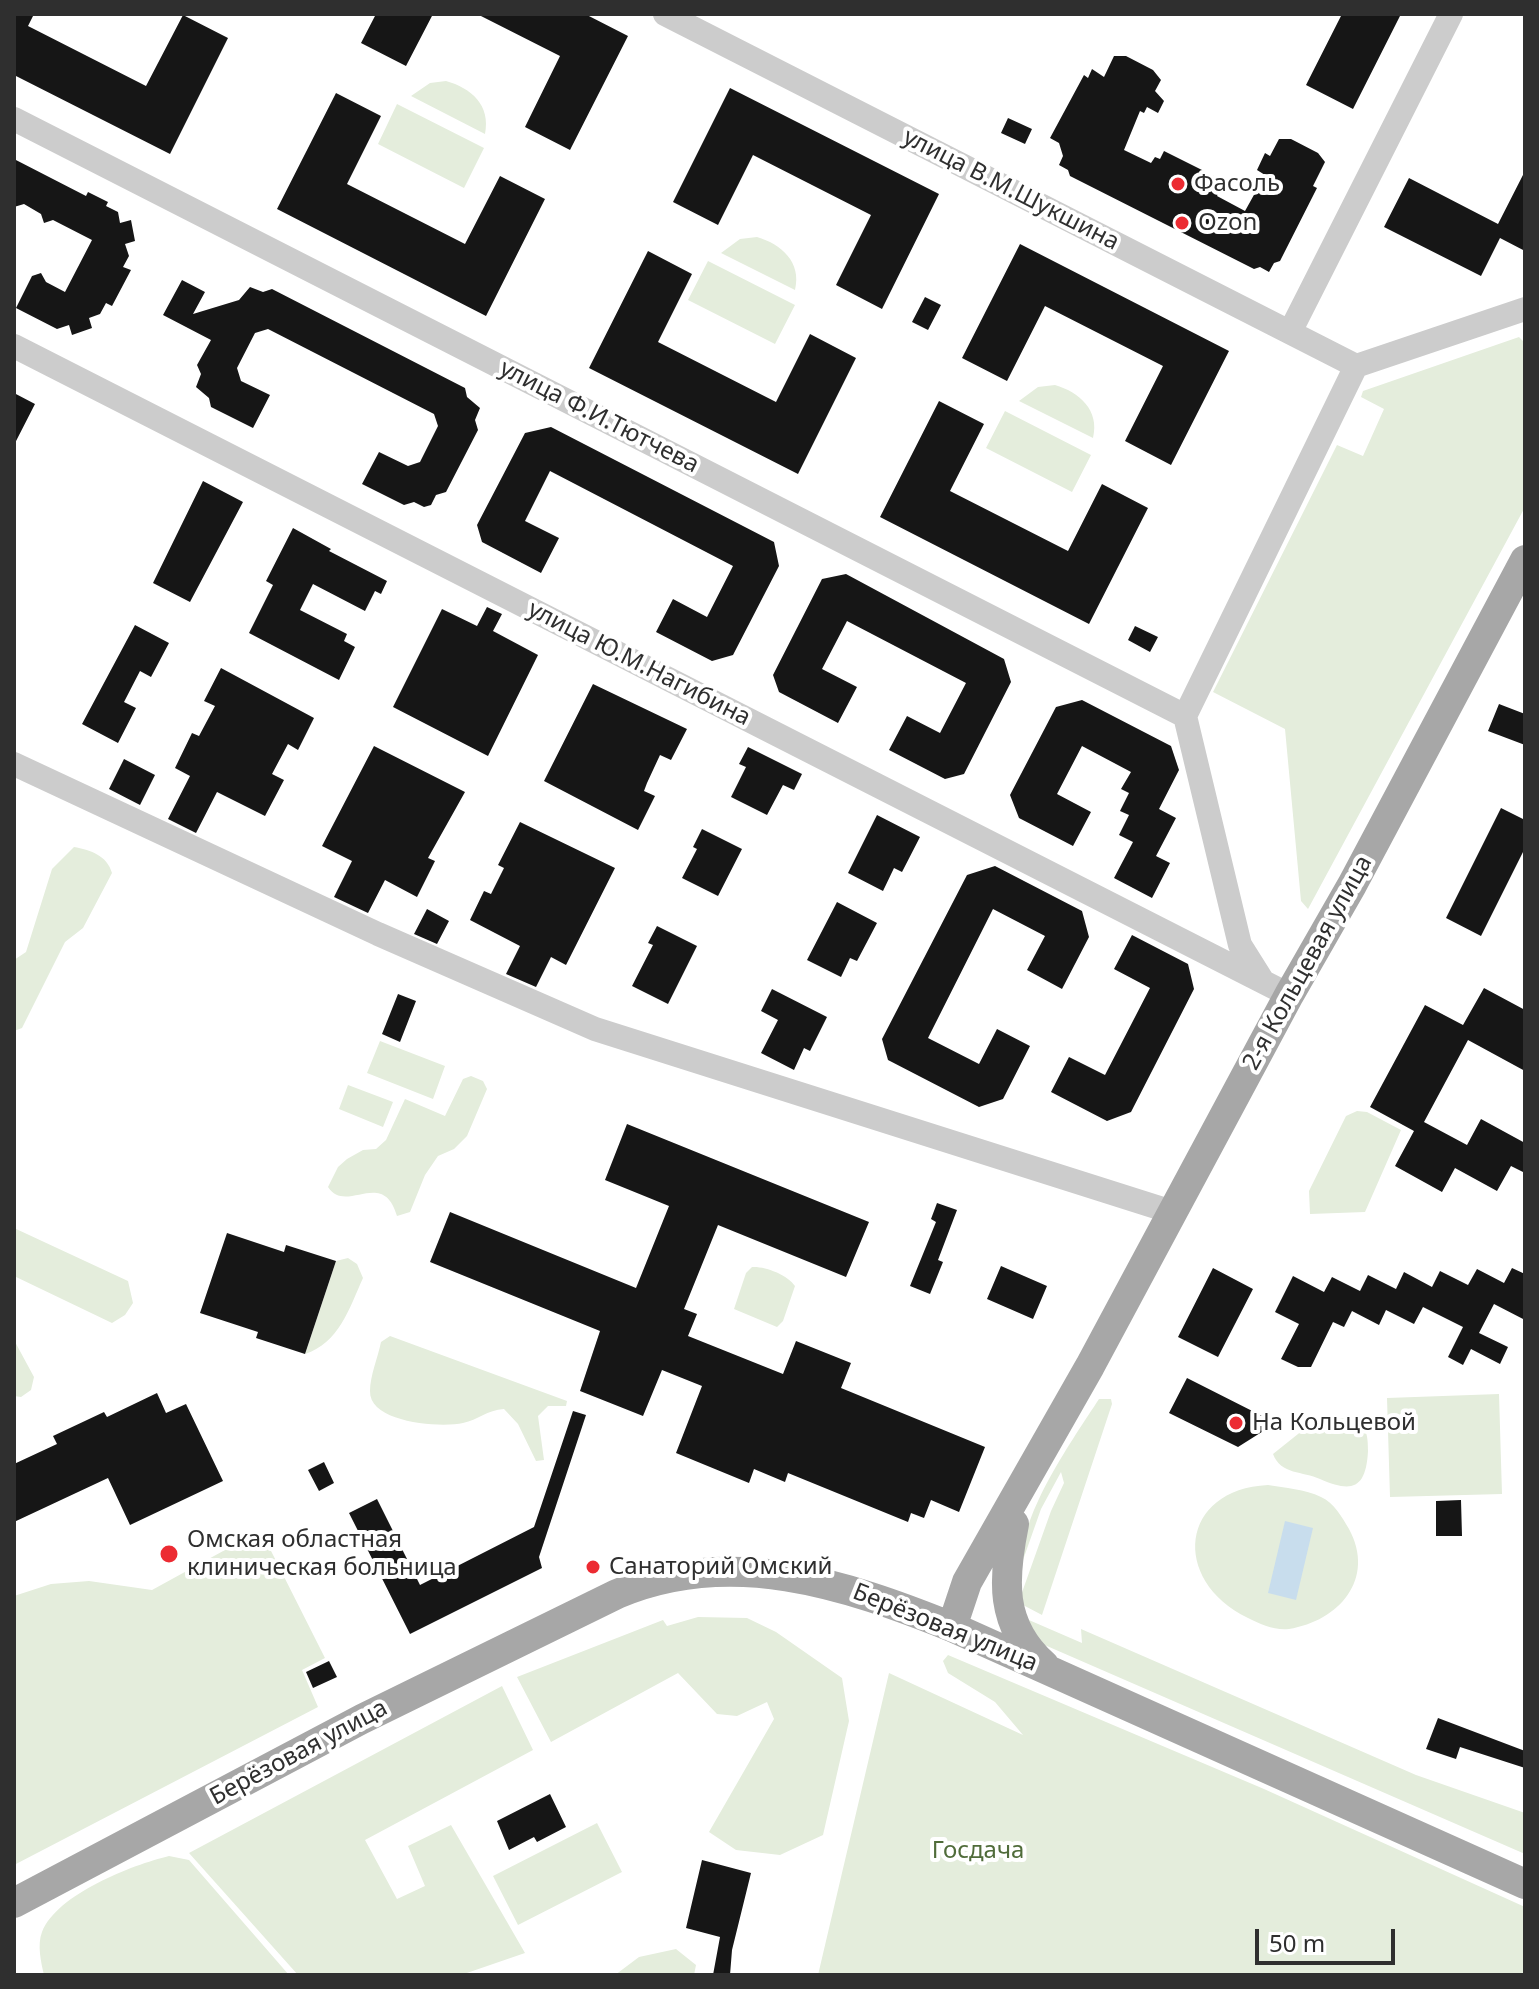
<!DOCTYPE html>
<html>
<head>
<meta charset="utf-8">
<style>
	body { margin:0 }
	#map { position:relative; width:1539px; height:1989px; overflow:hidden; background:#fff; font-family:"Noto Sans",sans-serif }
	canvas { display:block }
	.frame { position:absolute; inset:0; border:16px solid #2f2f2f; pointer-events:none }
	.scale { position:absolute; left:1255px; top:1929px; width:140px; height:36px; box-sizing:border-box; border:4px solid #2f2f2f; border-top:0; padding-left:10px; font-size:24px; line-height:28px; white-space:nowrap; color:#2f2f2f; -webkit-text-stroke:6px #fff; paint-order:stroke }
</style>
</head>
<body>
<div id="map">
<canvas width="1539" height="1989"></canvas>
<div class="frame"></div>
<div class="scale">50 m</div>
</div>
<script>
const c = document.querySelector('canvas').getContext('2d');
c.lineJoin = 'round';
function fillPath(path, color) {
  c.fillStyle = color;
  c.fill(path, 'evenodd');
}
function trace(path, color, width, dash) {
  c.strokeStyle = color;
  c.lineWidth = width;
  c.lineCap = dash ? 'butt' : 'round';
  c.setLineDash(dash || []);
  c.stroke(path);
}
function drawText(font, color, halo, rows, align = 'center') {
  c.font = font + ' "Noto Sans",sans-serif';
  c.lineWidth = 8;
  c.setLineDash([]);
  c.textBaseline = 'middle';
  c.strokeStyle = halo;
  c.fillStyle = color;
  for (const [text, x, y, turn = 0] of rows) {
    c.save();
    c.translate(x, y);
    c.rotate((+turn || 0) * Math.PI / 180);
    c.textAlign = isNaN(turn) ? turn : align;
    if (halo) c.strokeText(text, 0, 0);
    c.fillText(text, 0, 0);
    c.restore();
  }
}
const green = new Path2D(`
	M446,81C471,88 491,105 485,134L411,96L430,83Z
	M397,104L484,148L464,188L378,144Z
	M757,237C781,244 802,262 795,290L721,253L740,239Z
	M708,261L795,305L775,344L688,300Z
	M1519,337L1525,343V507L1308,909L1301,901L1285,729L1213,692L1337,445L1363,456L1384,409L1361,397L1363,391Z
	M1055,385C1079,392 1100,410 1093,438L1019,401L1038,387Z
	M1005,411L1091,455L1072,492L986,448Z
	M74,847C90,850 107,855 112,873L83,928L65,942L22,1028L14,1031V960L26,952L52,869Z
	M380,1041L445,1066L433,1099L367,1073Z
	M471,1076L483,1081L487,1089L467,1136L454,1149L438,1156L425,1175L410,1212L397,1216C383,1167 346,1215 328,1187L338,1167L347,1159L363,1150L376,1149L386,1140L405,1099L445,1116L463,1079Z
	M348,1085L393,1102L383,1127L339,1109Z
	M1357,1111L1367,1112L1401,1130L1365,1212L1310,1214L1309,1191L1346,1116Z
	M14,1228L128,1281L133,1303L125,1315L112,1323L14,1276Z
	M348,1258L357,1264L363,1278C349,1309 339,1343 305,1354L336,1261Z
	M752,1267C765,1266 788,1275 795,1286L783,1321L777,1327L734,1309L746,1273Z
	M390,1336L567,1401L566,1406H548L538,1416L544,1460L536,1461L518,1424L504,1409C487,1410 478,1420 463,1423C441,1428 369,1423 370,1391C370,1376 378,1357 381,1342Z
	M14,1340L34,1377L31,1390L21,1397L14,1396Z
	M1499,1394L1502,1494L1390,1497L1387,1398Z
	M1099,1399H1111L1112,1404L1042,1615L1023,1605L1020,1598L1051,1511L1064,1483L1061,1472L1041,1509L1023,1560C1020,1514 1073,1439 1099,1399Z
	M1323,1418H1355C1367,1428 1368,1436 1368,1451C1366,1489 1352,1493 1320,1479C1303,1471 1281,1475 1273,1454L1313,1422Z
	M1268,1485C1285,1488 1305,1489 1321,1497C1334,1503 1342,1517 1349,1529C1376,1579 1339,1621 1289,1629C1276,1631 1260,1624 1248,1618C1170,1580 1180,1489 1268,1485Z
	M257,1538L266,1541L325,1658L302,1670L318,1707L14,1865V1596L51,1584L89,1581L152,1590L245,1539Z
	M1015,1614L1082,1643L1081,1629L1416,1775L1525,1813V1854L1040,1643Z
	M698,1617L747,1618L776,1632L842,1678L849,1721L823,1835L780,1855L736,1850L709,1832L774,1719L767,1702L737,1716L717,1714L678,1673L551,1742L517,1677L663,1620L667,1626Z
	M948,1655L1264,1789L1525,1907V1975H818L889,1673L1023,1735L995,1702L948,1673L943,1661Z
	M502,1686L533,1750L365,1840L397,1899L425,1886L408,1846L451,1825L525,1953L461,1975H298L189,1853Z
	M597,1823L622,1872L518,1925L493,1876Z
	M169,1856L189,1860L289,1975H44C41,1962 37,1945 42,1932C57,1894 132,1865 169,1856Z
	M676,1949L696,1965L694,1975H615L639,1957Z`);
const water = new Path2D(`
	M1285,1521L1313,1528L1296,1600L1268,1593Z`);
const building = new Path2D(`
	M14,14H34L28,26L146,86L183,15L228,38L170,154L14,75Z
	M376,14H433L406,66L361,43Z
	M477,14H585L628,36L570,150L525,127L560,56Z
	M1342,14H1401L1353,109L1306,85Z
	M1114,56H1126L1153,70L1161,80L1155,91L1164,101L1158,113L1147,107L1144,113L1140,111L1124,150L1151,163L1155,157L1160,159L1164,151L1218,178L1214,186L1220,190L1217,196L1245,211L1265,175L1257,170L1265,153L1270,156L1279,139H1291L1318,153L1325,162L1313,186L1317,188L1280,261L1274,263L1269,272L1260,267L1254,269L1070,176L1068,170L1059,165L1063,156L1059,143L1050,138L1084,75L1088,78L1092,69L1104,77Z
	M730,88L939,194L882,309L836,285L871,215L753,155L718,225L673,202Z
	M336,93L381,116L347,184L465,244L500,176L545,199L486,316L277,209Z
	M1008,118L1032,129L1025,144L1001,133Z
	M14,159L86,196L88,192L108,202L106,206L118,212L120,223L131,220L135,241L125,244L129,256L123,267L131,270L112,306L106,303L100,314L89,318L92,328L72,335L69,325L57,329L16,308L32,276L41,273L46,282L65,292L92,240L53,220L44,223L41,214L24,204L14,207Z
	M1525,171V251L1500,238L1481,276L1384,227L1409,178L1498,224Z
	M1020,244L1229,351L1171,465L1125,441L1163,366L1045,306L1007,381L962,358Z
	M648,251L692,274L658,342L776,402L810,334L856,358L798,474L589,368Z
	M182,280L205,292L193,314L239,300L250,287L263,292L272,289L465,388L467,397L480,408L475,420L478,430L446,492L436,495L431,505L424,507L414,502L404,505L362,484L379,452L408,466L420,462L438,426L434,414L268,329L255,333L237,368L241,381L270,395L253,428L211,407L209,398L196,387L201,374L197,365L211,340L163,315Z
	M925,297L941,305L928,330L912,322Z
	M14,393L35,404L14,445Z
	M939,401L984,424L950,491L1068,551L1102,484L1148,508L1089,624L880,517Z
	M551,427L774,542L779,566L733,655L712,661L656,632L673,599L707,617L733,566L550,471L525,521L559,538L541,573L482,542L477,525L525,433Z
	M203,481L243,502L190,602L153,583Z
	M293,528L331,549L329,551L387,581L381,594L375,591L365,611L313,584L300,610L347,634L344,641L355,647L339,680L249,633L273,585L266,581Z
	M846,574L1004,659L1011,682L964,774L945,779L889,750L907,716L940,733L966,683L847,621L822,669L857,687L838,723L779,692L773,675L822,579Z
	M487,607L502,614L493,631L538,655L488,756L393,707L442,609L477,626Z
	M135,625L169,643L151,677L140,671L124,702L136,708L118,743L82,724Z
	M1135,626L1158,637L1150,652L1128,640Z
	M221,668L314,718L298,750L288,744L272,774L284,780L265,816L217,792L196,833L168,819L190,776L175,768L192,733L199,736L215,706L204,701Z
	M593,684L687,729L671,760L660,755L647,783L644,791L655,796L638,830L544,781Z
	M1082,700L1171,746L1179,770L1159,809L1176,818L1156,856L1170,863L1152,898L1114,878L1133,842L1119,835L1129,815L1120,811L1129,793L1121,789L1131,772L1082,746L1057,794L1091,812L1073,846L1019,818L1010,795L1056,707Z
	M1499,704L1525,714V745L1488,731Z
	M374,746L465,792L428,858L435,861L417,897L385,880L368,913L334,897L352,861L322,846Z
	M748,747L802,774L794,790L783,785L767,815L731,797L746,767L739,764Z
	M124,759L155,775L140,805L109,789Z
	M1501,808L1525,820V848L1481,936L1446,918Z
	M877,815L920,837L902,872L894,868L883,891L848,873Z
	M520,822L615,868L566,965L551,957L536,987L506,974L520,946L470,920L484,891L491,894L504,868L498,865Z
	M702,829L742,849L718,896L682,878L697,849L693,847Z
	M995,866L1082,911L1089,937L1062,989L1027,970L1045,936L993,909L928,1038L979,1064L997,1029L1030,1046L1003,1099L979,1107L888,1060L882,1039L967,875Z
	M837,902L877,923L857,961L850,958L841,977L807,960Z
	M427,909L449,921L437,944L414,934Z
	M657,926L697,946L668,1004L632,986L653,945L648,943Z
	M1132,935L1188,964L1194,989L1131,1112L1107,1121L1051,1092L1069,1057L1105,1075L1150,988L1114,969Z
	M1484,988L1525,1010V1071L1468,1040L1424,1122L1467,1145L1481,1119L1525,1143V1173L1511,1166L1497,1191L1455,1168L1442,1192L1395,1166L1414,1131L1370,1107L1425,1005L1463,1025Z
	M772,989L827,1017L810,1051L804,1048L794,1070L761,1053L778,1020L761,1011Z
	M398,994L416,1001L400,1042L382,1034Z
	M627,1124L869,1222L846,1277L718,1225L684,1309L697,1314L688,1336L783,1374L796,1341L851,1363L841,1388L985,1447L959,1512L931,1500L924,1518L911,1513L908,1522L788,1473L785,1482L754,1469L749,1483L676,1453L702,1386L662,1370L643,1416L580,1391L600,1331L430,1262L450,1212L636,1288L669,1206L605,1180Z
	M937,1203L957,1210L938,1260L943,1262L930,1294L910,1286L936,1222L931,1219Z
	M227,1233L284,1252L286,1245L336,1261L305,1354L256,1338L258,1332L200,1313Z
	M1001,1266L1047,1286L1033,1319L987,1299Z
	M1213,1268L1253,1289L1218,1357L1178,1337Z
	M1512,1268L1525,1274V1320L1494,1304L1479,1333L1508,1347L1500,1364L1471,1349L1463,1365L1448,1357L1463,1327L1423,1307L1414,1324L1386,1310L1379,1325L1352,1311L1344,1327L1333,1322L1311,1367H1298L1281,1359L1299,1324L1275,1312L1293,1276L1324,1292L1332,1277L1360,1291L1368,1275L1396,1289L1404,1272L1432,1287L1440,1271L1468,1285L1477,1269L1504,1283Z
	M1187,1378L1276,1423L1238,1447L1169,1413Z
	M157,1393L166,1413L186,1404L223,1481L130,1525L108,1478L14,1522V1464L57,1444L53,1436L104,1412L107,1417Z
	M573,1411L586,1415L539,1557L542,1568L410,1634L349,1513L377,1499L420,1585L534,1527Z
	M324,1462L334,1483L319,1491L308,1470Z
	M1461,1500L1462,1536H1436V1501Z
	M329,1661L337,1677L313,1688L306,1672Z
	M1438,1718L1525,1751V1768L1460,1747L1456,1759L1426,1749Z
	M550,1794L566,1827L537,1842L534,1837L509,1850L497,1821Z
	M702,1860L751,1873L732,1950L730,1975H713L720,1937L686,1928Z`);
const minor = new Path2D(`
	M665,14L1356,366
	M14,119L1185,716
	M1290,332L1451,14
	M14,346L1289,995
	M14,764L378,934L595,1029L1172,1212
	M1262,980L1240,945L1185,716L1356,366L1525,309`);
const major = new Path2D(`
	M1014,1524C1003,1578 999,1625 1044,1665
	M952,1627L967,1582L1090,1366L1289,995L1352,885L1525,560
	M14,1903L362,1719L617,1594C730,1546 845,1584 952,1627L1525,1884`);
const markers = [
	[1178,184,8,"#ec2b32"],
	[1182,223,8,"#ec2b32"],
	[1236,1423,8,"#ec2b32"],
	[169,1554,10,"#ec2b32"],
	[593,1567,8,"#ec2b32"]
];
const poiNames = [
	["Фасоль",1194,184],
	["Ozon",1198,223],
	["На Кольцевой",1252,1423],
	["Омская областная",187,1540],
	["клиническая больница",187,1568],
	["Санаторий Омский",609,1567]
];
const streetNames = [
	["улица В.М.Шукшина",1011,190,27],
	["улица Ф.И.Тютчева",599,417,27],
	["улица Ю.М.Нагибина",639,664,27],
	["2-я Кольцевая улица",1308,963,-61],
	["Берёзовая улица",945,1628,22],
	["Берёзовая улица",299,1753,-28]
];
const parkNames = [
	["Госдача",978,1851]
];
fillPath(green, '#e4eddc');
fillPath(water, '#c8dded');
fillPath(building, '#161616');
trace(minor, '#ccc', 24);
trace(major, '#a7a7a7', 30);
for (const [x, y, r, color] of markers) {
  const dot = new Path2D();
  dot.arc(x, y, r, 0, 2 * Math.PI);
  c.fillStyle = color;
  c.fill(dot);
  trace(dot, '#fff', 3);
}
drawText('24px', '#2f2f2f', '#fff', poiNames, 'left');
drawText('24px', '#2f2f2f', '#fff', streetNames);
drawText('24px', '#506c3a', '#fff', parkNames);
</script>
</body>
</html>
